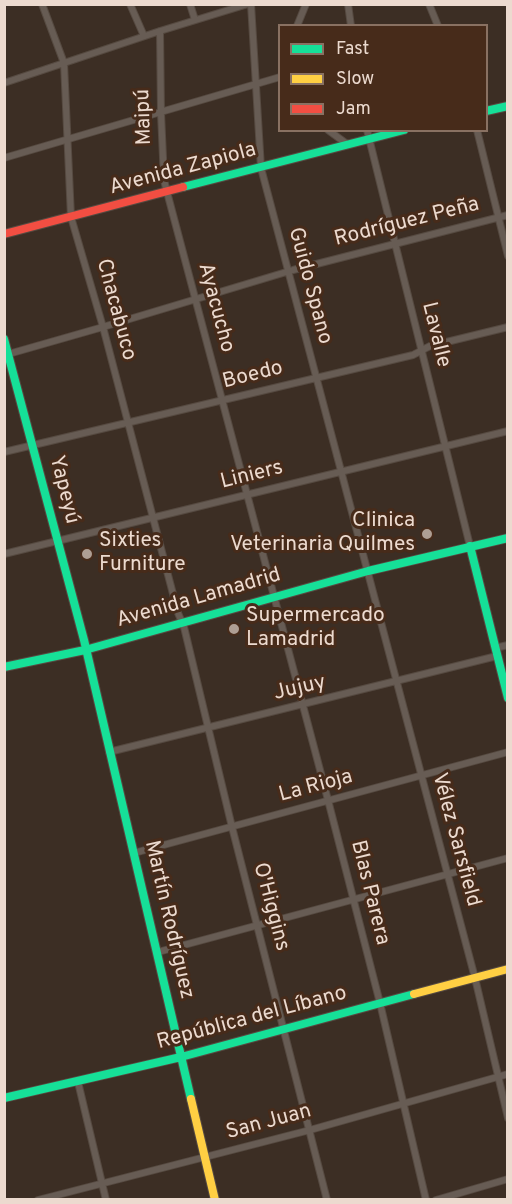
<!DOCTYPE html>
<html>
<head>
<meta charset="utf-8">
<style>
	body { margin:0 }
	#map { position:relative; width:512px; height:1204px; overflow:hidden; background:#3c2e24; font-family:Overpass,sans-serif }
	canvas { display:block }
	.frame { position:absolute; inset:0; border:6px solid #ecdacf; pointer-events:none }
	.legend { position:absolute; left:278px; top:24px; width:210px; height:108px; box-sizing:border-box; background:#472b1a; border:2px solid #897162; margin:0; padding:8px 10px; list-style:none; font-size:18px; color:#ecdacf }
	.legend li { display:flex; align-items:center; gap:12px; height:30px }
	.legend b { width:30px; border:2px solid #897162 }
</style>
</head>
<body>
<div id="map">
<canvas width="512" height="1204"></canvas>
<div class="frame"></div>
<ul class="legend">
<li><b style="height:8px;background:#16e098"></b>Fast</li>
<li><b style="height:8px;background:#ffcf43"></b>Slow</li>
<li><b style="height:8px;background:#f24e42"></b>Jam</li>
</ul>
</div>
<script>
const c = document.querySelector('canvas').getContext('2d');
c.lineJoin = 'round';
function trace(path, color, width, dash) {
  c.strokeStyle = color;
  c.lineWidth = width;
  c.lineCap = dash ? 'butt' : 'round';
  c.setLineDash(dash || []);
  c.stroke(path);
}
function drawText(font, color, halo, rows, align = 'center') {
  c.font = font + ' Overpass,sans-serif';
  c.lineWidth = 6;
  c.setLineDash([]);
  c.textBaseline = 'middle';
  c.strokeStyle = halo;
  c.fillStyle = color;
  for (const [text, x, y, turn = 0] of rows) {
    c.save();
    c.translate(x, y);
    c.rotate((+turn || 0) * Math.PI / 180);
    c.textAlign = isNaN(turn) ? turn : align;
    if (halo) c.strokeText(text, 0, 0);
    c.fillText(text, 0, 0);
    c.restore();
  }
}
const street = new Path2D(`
	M42,4L64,63L71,217L103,327L178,613L184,627L232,827L327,1200
	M130,4L144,36
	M190,4L195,20
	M251,4L261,168L475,978L508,1118
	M348,4L351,26
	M429,4L438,26
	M297,26L306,4
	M160,31L161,113L164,180L167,192L328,800L380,1003L426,1200
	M4,83L160,31L248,4
	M328,130L347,144
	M367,130L470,546
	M477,130L508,256
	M4,158L280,77
	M5,355L103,327L293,270L508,215
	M4,452L413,355L430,346L508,327
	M4,554L508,431
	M495,648L508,645
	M109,752L497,656
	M134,853L508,752
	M158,952L508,858
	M78,1082L106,1200
	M38,1200L310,1130L508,1074
	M436,1200L508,1179`);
const fast = new Path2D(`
	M486,111L508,106
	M183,187L404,130
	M4,339L84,640L191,1099
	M470,546L508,698
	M4,667L85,650L368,571L508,538
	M4,1098L181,1057L414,994`);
const slow = new Path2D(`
	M414,994L508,969
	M191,1099L215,1200`);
const jam = new Path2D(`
	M4,234L183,187`);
const markers = [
	[427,534,6,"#ae9e93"],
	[87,554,6,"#ae9e93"],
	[234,629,6,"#ae9e93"]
];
const streetNames = [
	["Maipú",145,117,-92],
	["Avenida Zapiola",183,170,-15],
	["Rodríguez Peña",407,223,-14],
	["Guido Spano",309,286,75],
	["Ayacucho",215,308,75],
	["Chacabuco",115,310,75],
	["Lavalle",435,335,76],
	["Boedo",253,376,-14],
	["Liniers",252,476,-14],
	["Yapeyú",63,490,76],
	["Avenida Lamadrid",199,599,-16],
	["Jujuy",300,689,-13],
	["La Rioja",316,787,-15],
	["Vélez Sarsfield",455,840,75],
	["Blas Parera",369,893,76],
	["O'Higgins",270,907,75],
	["Martín Rodríguez",168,920,77],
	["República del Líbano",252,1019,-15],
	["San Juan",269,1123,-15]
];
const poiNames = [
	["Clinica",415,522,"right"],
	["Veterinaria Quilmes",415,546,"right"],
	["Sixties",99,542],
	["Furniture",99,566],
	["Supermercado",246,617],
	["Lamadrid",246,641]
];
trace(street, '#564a41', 8);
trace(fast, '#564a41', 10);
trace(slow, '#564a41', 10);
trace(jam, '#564a41', 10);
trace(street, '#675c54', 6);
trace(fast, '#16e098', 8);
trace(slow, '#ffcf43', 8);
trace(jam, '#f24e42', 8);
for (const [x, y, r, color] of markers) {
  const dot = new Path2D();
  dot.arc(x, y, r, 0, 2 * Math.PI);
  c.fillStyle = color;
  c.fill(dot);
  trace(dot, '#472b1a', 2);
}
drawText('21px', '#ecdacf', '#472b1a', streetNames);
drawText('21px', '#ecdacf', '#472b1a', poiNames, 'left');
</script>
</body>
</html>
